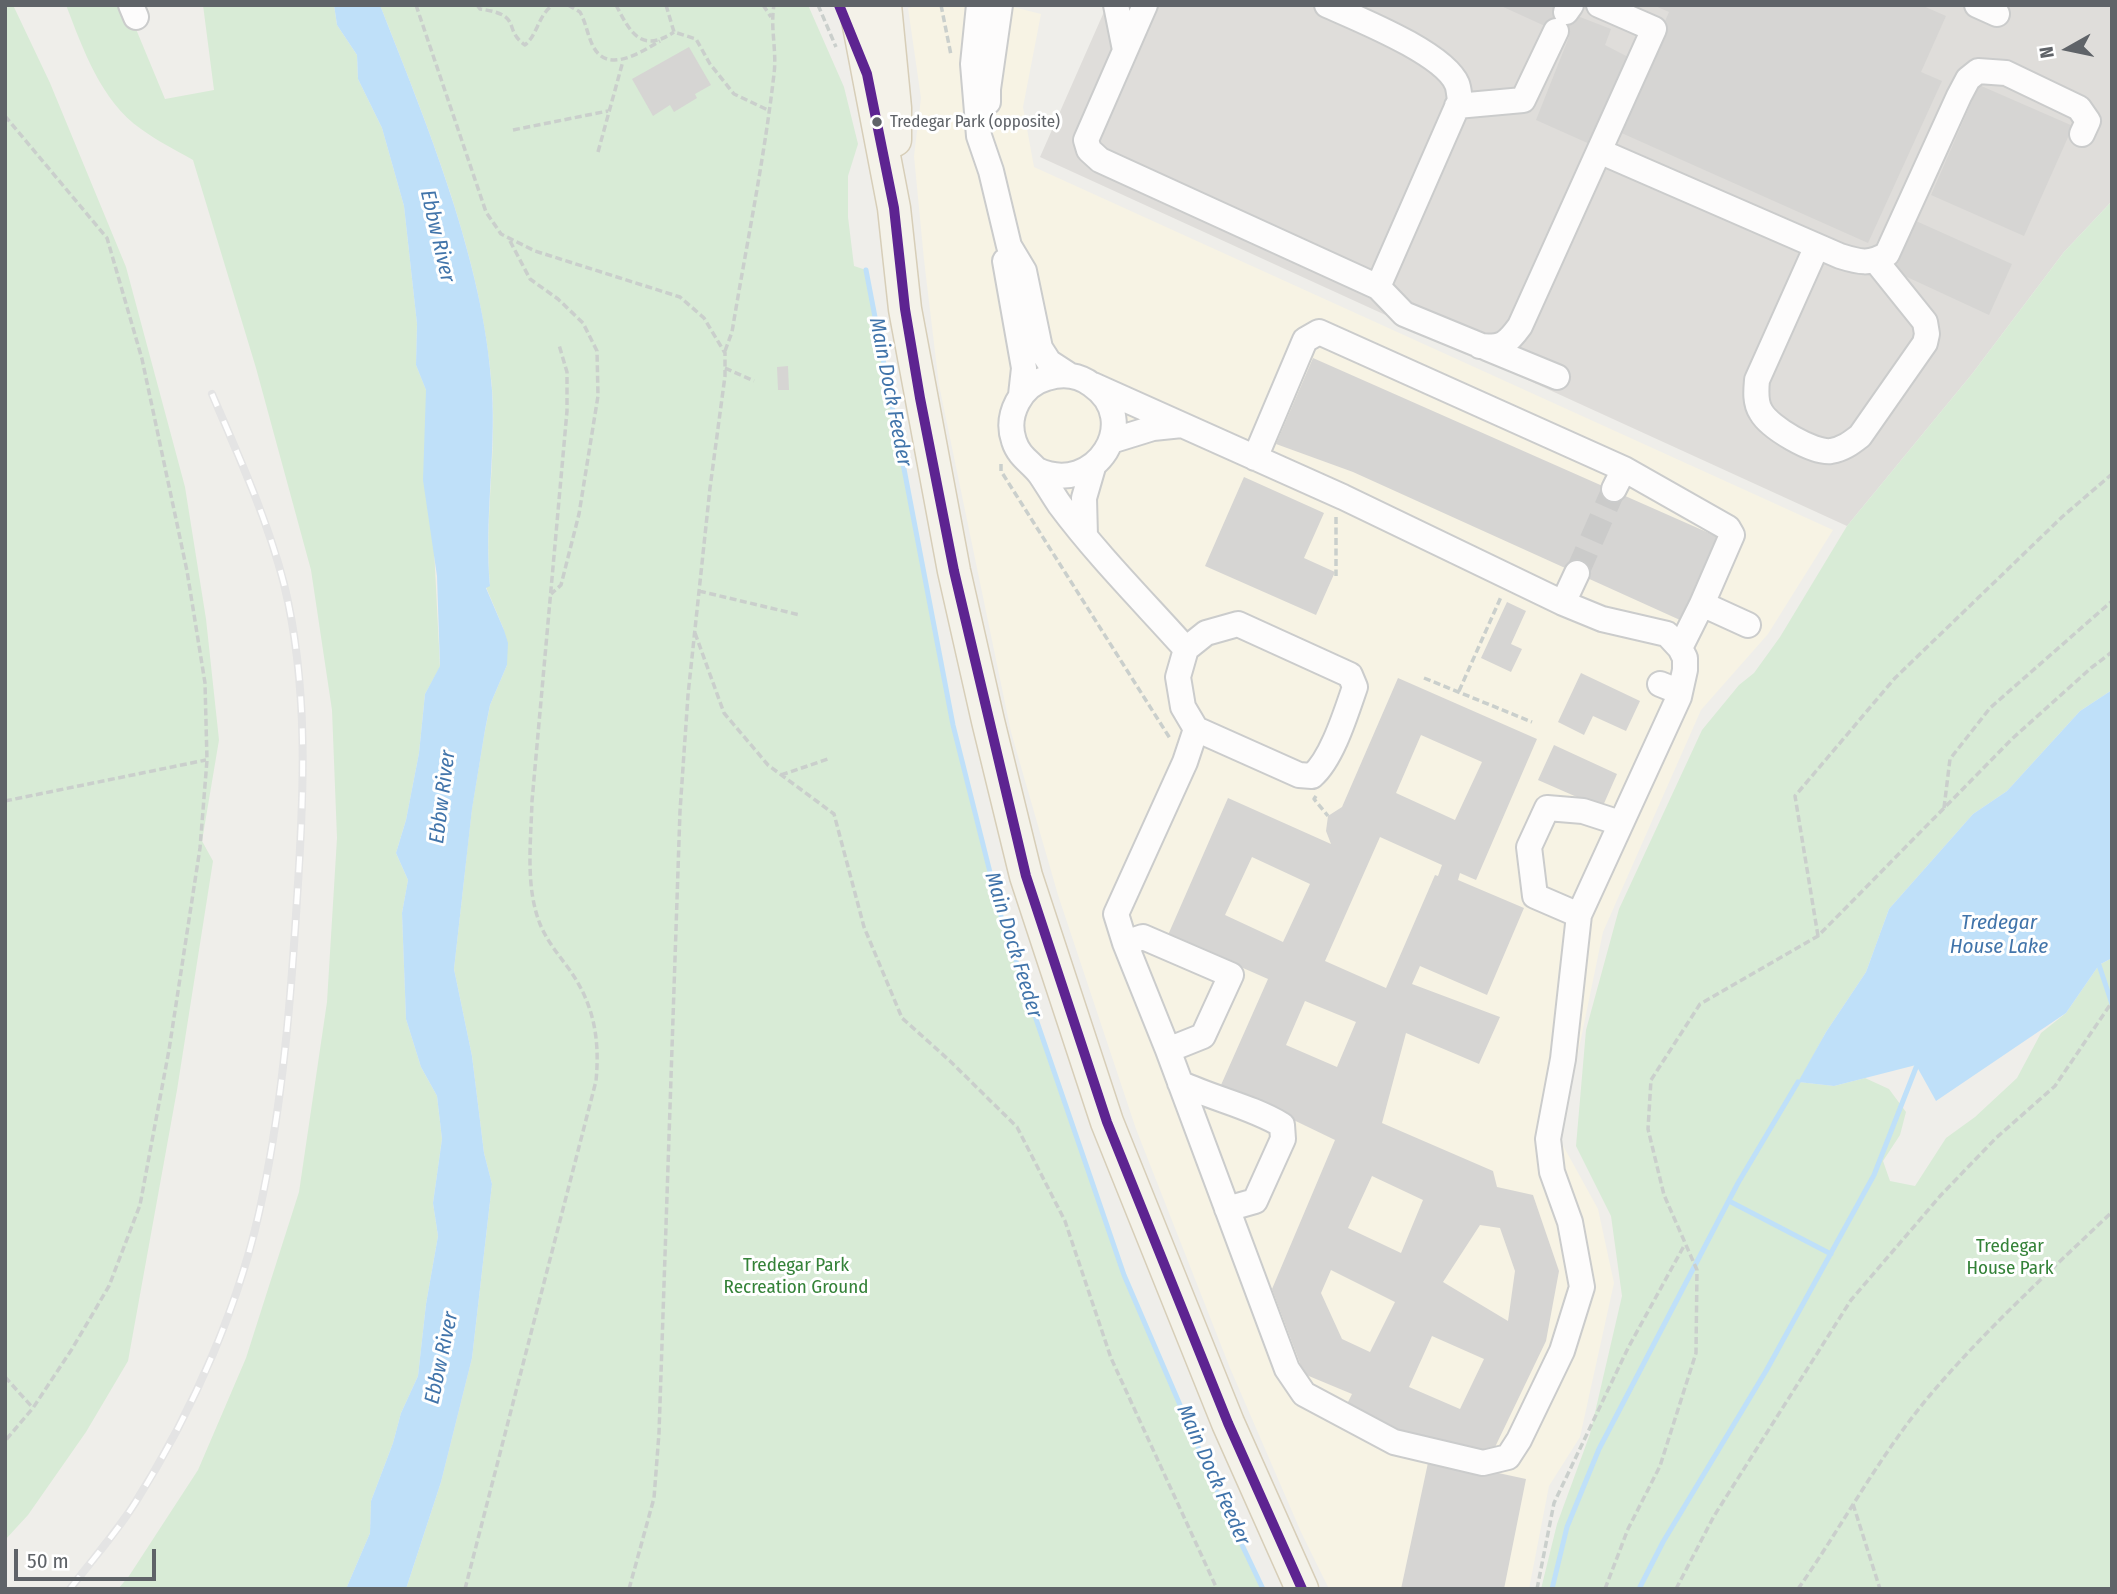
<!DOCTYPE html>
<html>
<head>
<meta charset="utf-8">
<style>
	body { margin:0 }
	#map { position:relative; width:2117px; height:1594px; overflow:hidden; background:#efeeea; font-family:"Fira Sans Condensed",sans-serif }
	canvas { display:block }
	.frame { position:absolute; inset:0; border:7px solid #5f6368; pointer-events:none }
	.north { position:absolute; left:2033px; top:14px; width:70px; height:70px; -webkit-text-stroke:5px #fff; paint-order:stroke; rotate:261deg; font-size:19px; font-weight:700; line-height:28px; text-align:center; color:#5f6368 }
	.north::after { content:''; display:block; margin:auto; width:24px; height:32px; background:#5f6368; clip-path:polygon(50% 0,100% 100%,50% 72%,0 100%) }
	.scale { position:absolute; left:14px; top:1549px; width:142px; height:32px; box-sizing:border-box; border:4px solid #5f6368; border-top:0; padding-left:9px; font-size:21px; line-height:24px; white-space:nowrap; color:#5f6368; -webkit-text-stroke:5px #fff; paint-order:stroke }
</style>
</head>
<body>
<div id="map">
<canvas width="2117" height="1594"></canvas>
<div class="frame"></div>
<div class="north">N</div>
<div class="scale">50 m</div>
</div>
<script>
const c = document.querySelector('canvas').getContext('2d');
c.lineJoin = 'round';
function fillPath(path, color) {
  c.fillStyle = color;
  c.fill(path, 'evenodd');
}
function trace(path, color, width, dash) {
  c.strokeStyle = color;
  c.lineWidth = width;
  c.lineCap = dash ? 'butt' : 'round';
  c.setLineDash(dash || []);
  c.stroke(path);
}
function drawText(font, color, halo, rows, align = 'center') {
  c.font = font + ' "Fira Sans Condensed",sans-serif';
  c.lineWidth = 6;
  c.setLineDash([]);
  c.textBaseline = 'middle';
  c.strokeStyle = halo;
  c.fillStyle = color;
  for (const [text, x, y, turn = 0] of rows) {
    c.save();
    c.translate(x, y);
    c.rotate((+turn || 0) * Math.PI / 180);
    c.textAlign = isNaN(turn) ? turn : align;
    if (halo) c.strokeText(text, 0, 0);
    c.fillText(text, 0, 0);
    c.restore();
  }
}
const commercial = new Path2D(`
	M922,5H1005L1041,14L1023,107L1034,167L1833,530L1768,634L1701,710L1603,932L1560,1140L1598,1209L1614,1283L1580,1437L1549,1486L1529,1589H1329L1301,1532L1230,1368L1136,1129L1058,895L1011,732L939,385L924,260L914,156L921,98L908,8Z`);
const industrial = new Path2D(`
	M1107,5H2112V201L2064,252L1972,374L1847,526L1040,157Z`);
const green = new Path2D(`
	M5,5H13L50,83L126,267L185,487L206,619L219,740L202,841L213,861L177,1090L128,1361L86,1432L28,1515L5,1540Z
	M66,5H126L165,99L214,90L203,5H334L337,25L357,55L358,79L382,128L404,206L417,324L416,365L426,390L440,667L425,694L419,753L406,820L396,853L408,880L402,913L406,1019L421,1067L437,1096L442,1139L433,1203L438,1236L426,1304L418,1376L401,1413L393,1443L371,1501L370,1533L346,1589H118L129,1576L198,1470L246,1358L299,1192L327,1002L337,838L332,710L311,570L256,368L193,160C176,150 157,141 141,129C101,101 83,49 66,5Z
	M380,5H808L844,87L858,144L848,176V217L854,266L866,270L953,725L1002,920L1124,1275L1224,1507L1263,1589H406L441,1482L472,1358L492,1184L484,1153L472,1056L454,969L472,808L485,730L490,705L507,665L504,630L486,587L490,585C484,520 497,454 492,388C482,255 428,128 380,5Z
	M2112,201V690L2080,711L2007,791L1973,814L1889,909L1866,972L1826,1032L1799,1082L1834,1086L1865,1078L1889,1089L1906,1112L1900,1135L1883,1161L1890,1181L1915,1186L1946,1138L1975,1117L2017,1078L2041,1033L2066,1013L2099,965L2112,958V1589H1541L1557,1524L1590,1434L1622,1296L1611,1216L1576,1146L1586,1030L1619,909L1702,730L1739,685L1754,673L1780,637L1847,526L1972,374L2064,252Z`);
const water = new Path2D(`
	M334,5H380C427,125 484,261 492,390C496,455 484,521 490,586L486,588L504,630L508,643L507,665L490,705L485,730L472,809L454,969L472,1056L484,1153L492,1184L472,1358L441,1482L406,1589H346L370,1533L371,1501L393,1443L401,1413L418,1376L426,1304L438,1236L433,1203L442,1139L437,1096L421,1067L406,1019L402,913L408,880L396,853L406,820L419,753L425,694L440,666L437,576L423,480L426,390L416,365L417,324L404,206L382,128L358,79L357,55L337,25Z
	M2112,690V958L2099,965L2066,1013L1936,1101L1916,1065L1834,1086L1798,1082L1826,1032L1866,972L1889,909L1973,814L2007,791L2080,711Z`);
const stream = new Path2D(`
	M866,270L953,725L1002,920L1124,1275L1224,1507L1263,1589
	M2099,965L2112,1004
	M1729,1201L1831,1254
	M1552,1589L1567,1527L1599,1449L1738,1183L1798,1082
	M1639,1589L1663,1542L1766,1371L1874,1175L1917,1065`);
const building = new Path2D(`
	M1499,5H1549L1611,29L1605,45L1630,58L1592,145L1536,120L1569,37Z
	M1653,5H1921L1946,16L1921,72L1942,81L1868,243L1617,131L1669,12Z
	M689,47L711,85L695,94L697,98L674,112L670,105L653,116L632,79Z
	M1979,85L2073,126L2024,236L1931,195Z
	M1916,221L2012,264L1989,315L1894,271Z
	M1313,358L1718,537L1680,620L1353,472L1276,444Z
	M788,366L789,390H778L777,367Z
	M1244,477L1324,513L1304,558L1335,572L1316,615L1205,566Z
	M1507,602L1526,611L1511,644L1522,649L1511,672L1481,658Z
	M1581,673L1640,701L1626,731L1593,716L1584,735L1558,722Z
	M1398,678L1537,739L1476,880L1460,873L1458,880L1524,908L1487,995L1420,966L1412,984L1500,1017L1479,1064L1406,1033L1382,1123L1493,1171L1497,1187L1533,1195L1559,1271L1546,1341L1484,1470L1346,1406L1352,1394L1304,1374L1272,1289L1335,1140L1221,1085L1268,979L1168,935L1228,798L1331,844L1326,831L1328,816L1342,807ZM1421,735L1482,762L1455,820L1396,793ZM1380,837L1442,865L1438,876L1435,875L1386,988L1325,961ZM1252,857L1310,884L1283,942L1225,915ZM1305,1001L1356,1022L1337,1067L1286,1045ZM1372,1176L1423,1200L1401,1253L1348,1228ZM1480,1225L1500,1228L1515,1271L1508,1321L1443,1282ZM1331,1270L1395,1302L1370,1352L1342,1339L1321,1293ZM1432,1336L1484,1359L1460,1409L1409,1387Z
	M1554,745L1617,774L1602,808L1538,780Z
	M1429,1458L1526,1479L1504,1589H1401Z`);
const minorTunnel = new Path2D(`
	M1577,573L1614,489`);
const path = new Path2D(`
	M416,5L486,212L501,234L535,251L680,297L704,318L725,353V376L710,488L688,695L680,811L659,1433L654,1498L629,1589
	M477,5L480,9C524,15 502,29 525,45C538,34 538,15 553,5
	M568,5L580,12C586,23 587,33 592,44C606,76 641,52 660,41
	M616,5C630,32 641,54 674,32
	M666,5L674,32L696,39L710,64L734,94L770,111
	M763,5L771,17
	M818,5L836,47
	M941,5L951,55
	M5,116L107,238L142,359L187,571L205,683L207,760L200,848L169,1050L140,1205L109,1286L72,1349L33,1408L5,1441
	M513,130L608,111
	M598,152L623,61
	M510,241L530,279L558,299L583,323L597,351L598,396L579,514L561,585L551,594
	M725,351L732,332C746,247 764,161 774,74C777,51 770,28 774,5
	M725,368L754,381
	M1001,464V471L1171,740
	M1336,517V576
	M699,591L800,615
	M695,633L724,713L768,765L834,814L864,927L902,1018L950,1061L1017,1127L1065,1221L1111,1358L1217,1589
	M1424,678L1532,722
	M1459,691L1501,597
	M781,775L828,759
	M1316,796L1314,799L1328,816
	M5,801L206,760
	M1944,808L1950,759L1990,708L2112,601
	M1818,936L1795,796L1895,678L2062,517L2112,474
	M5,1377L33,1408
	M1853,1504L1880,1589
	M465,1589L596,1081C600,1039 594,1004 569,969C558,954 547,941 540,924C525,886 531,841 532,801L567,411V372L559,345
	M1537,1589L1554,1503L1628,1348L1685,1244
	M1605,1589L1628,1529L1660,1466L1696,1353L1697,1270L1664,1195L1648,1129L1651,1080L1700,1004L1818,936L2013,738L2091,668L2112,652
	M1676,1589L1714,1516L1851,1300L1941,1195L1996,1138L2055,1086L2112,1002
	M1798,1589C1843,1525 1880,1454 1931,1394C1986,1329 2050,1271 2112,1212`);
const minor = new Path2D(`
	M131,5L136,17
	M979,5L973,64L979,136L991,171L1009,246L1024,271L1040,348L1049,362L1069,375
	M1116,5L1125,50
	M1145,5L1086,140L1089,150L1100,160L1378,287L1404,314L1557,377
	M1327,5C1358,19 1444,53 1457,84C1459,89 1459,95 1460,100L1378,287
	M1599,5L1654,29L1599,151
	M1977,5L1997,14
	M1566,12L1571,5
	M988,102V89L1000,5
	M1457,106L1523,100L1556,31
	M1817,246L1757,380C1756,391 1755,403 1761,412C1770,428 1813,453 1831,451C1843,449 1851,443 1860,436L1925,343L1927,334L1925,322L1876,261
	M1005,261L1024,368L1021,395
	M1480,346C1502,348 1507,344 1520,326L1599,151L1840,256C1859,262 1870,265 1887,254L1959,96L1968,79L1978,71L2006,73L2079,108L2088,121L2082,134
	M1093,385L1343,497L1563,603L1602,619L1667,634L1680,648L1685,658V670L1679,697L1579,915L1563,1059L1548,1139L1552,1172L1570,1222L1582,1287L1562,1351L1519,1440L1508,1457L1483,1463L1394,1442L1304,1394L1287,1369L1168,1050L1125,943L1116,914L1185,762L1196,729
	M1111,441L1153,428L1182,425
	M1255,458L1305,340L1319,332L1624,469L1728,528L1732,535L1702,604L1748,625
	M1037,470C1096,497 1143,420 1092,385C1079,375 1063,373 1047,378C1021,385 1005,415 1014,441C1019,457 1031,462 1040,474C1047,484 1053,495 1060,505C1098,556 1144,602 1186,649
	M1614,489L1624,469
	M1085,536L1084,498L1093,467
	M1563,603L1577,573
	M1238,624L1350,675L1355,687C1346,713 1332,759 1312,776L1299,775L1196,729L1183,707L1178,677L1186,649L1206,633Z
	M1680,648L1702,604
	M1660,684L1680,692
	M1579,915L1535,896L1529,847L1547,808L1583,811L1620,823
	M1125,943L1143,937L1231,975L1203,1036L1168,1050
	M1180,1083C1214,1099 1250,1106 1282,1125L1283,1139L1255,1201L1227,1209`);
const major = new Path2D(`
	M855,5L894,208L905,309L954,571L988,721L1026,876L1107,1122L1228,1423L1302,1589
	M885,5L895,108V140`);
const rail = new Path2D(`
	M70,1589C92,1560 116,1533 135,1503C193,1411 242,1301 263,1194C283,1097 291,997 297,899C304,794 309,687 284,584C267,518 239,457 212,394`);
const bus1 = new Path2D(`
	M839,5L867,74L894,208L905,309L920,398L954,571L1026,876L1107,1122L1228,1423L1302,1589`);
const markers = [
	[877,122,6,"#5f6368"]
];
const busNames = [
	["Tredegar Park (opposite)",890,122]
];
const parkNames = [
	["Tredegar",2010,1247],
	["House Park",2010,1269],
	["Tredegar Park",796,1266],
	["Recreation Ground",796,1288]
];
const waterNames = [
	["Ebbw River",437,236,77],
	["Main Dock Feeder",890,392,79],
	["Ebbw River",443,797,-83],
	["Tredegar",1999,923],
	["House Lake",1999,947],
	["Main Dock Feeder",1013,945,73],
	["Ebbw River",442,1358,-78],
	["Main Dock Feeder",1213,1475,66]
];
fillPath(commercial, '#f7f3e4');
fillPath(industrial, '#dfddda');
fillPath(green, '#d8ebd6');
fillPath(water, '#bfe0f9');
trace(stream, '#bfe0f9', 5);
fillPath(building, '#d6d5d3');
trace(minorTunnel, '#cbcbca', 24, [24, 12]);
trace(minor, '#cbcccc', 28);
trace(major, '#d7ceb8', 35);
trace(path, '#cacfcc', 3.5, [7, 3.5]);
trace(minor, '#fdfcfc', 24);
trace(major, '#f4f2e9', 32);
trace(rail, '#e4e4e4', 8);
trace(rail, '#fff', 5, [16]);
trace(bus1, '#5d2491', 10);
for (const [x, y, r, color] of markers) {
  const dot = new Path2D();
  dot.arc(x, y, r, 0, 2 * Math.PI);
  c.fillStyle = color;
  c.fill(dot);
  trace(dot, '#fff', 2.5);
}
drawText('17px', '#5f6368', '#fff', busNames, 'left');
drawText('19px', '#348238', '#fff', parkNames);
drawText('italic 21px', '#4174aa', '#fff', waterNames);
</script>
</body>
</html>
